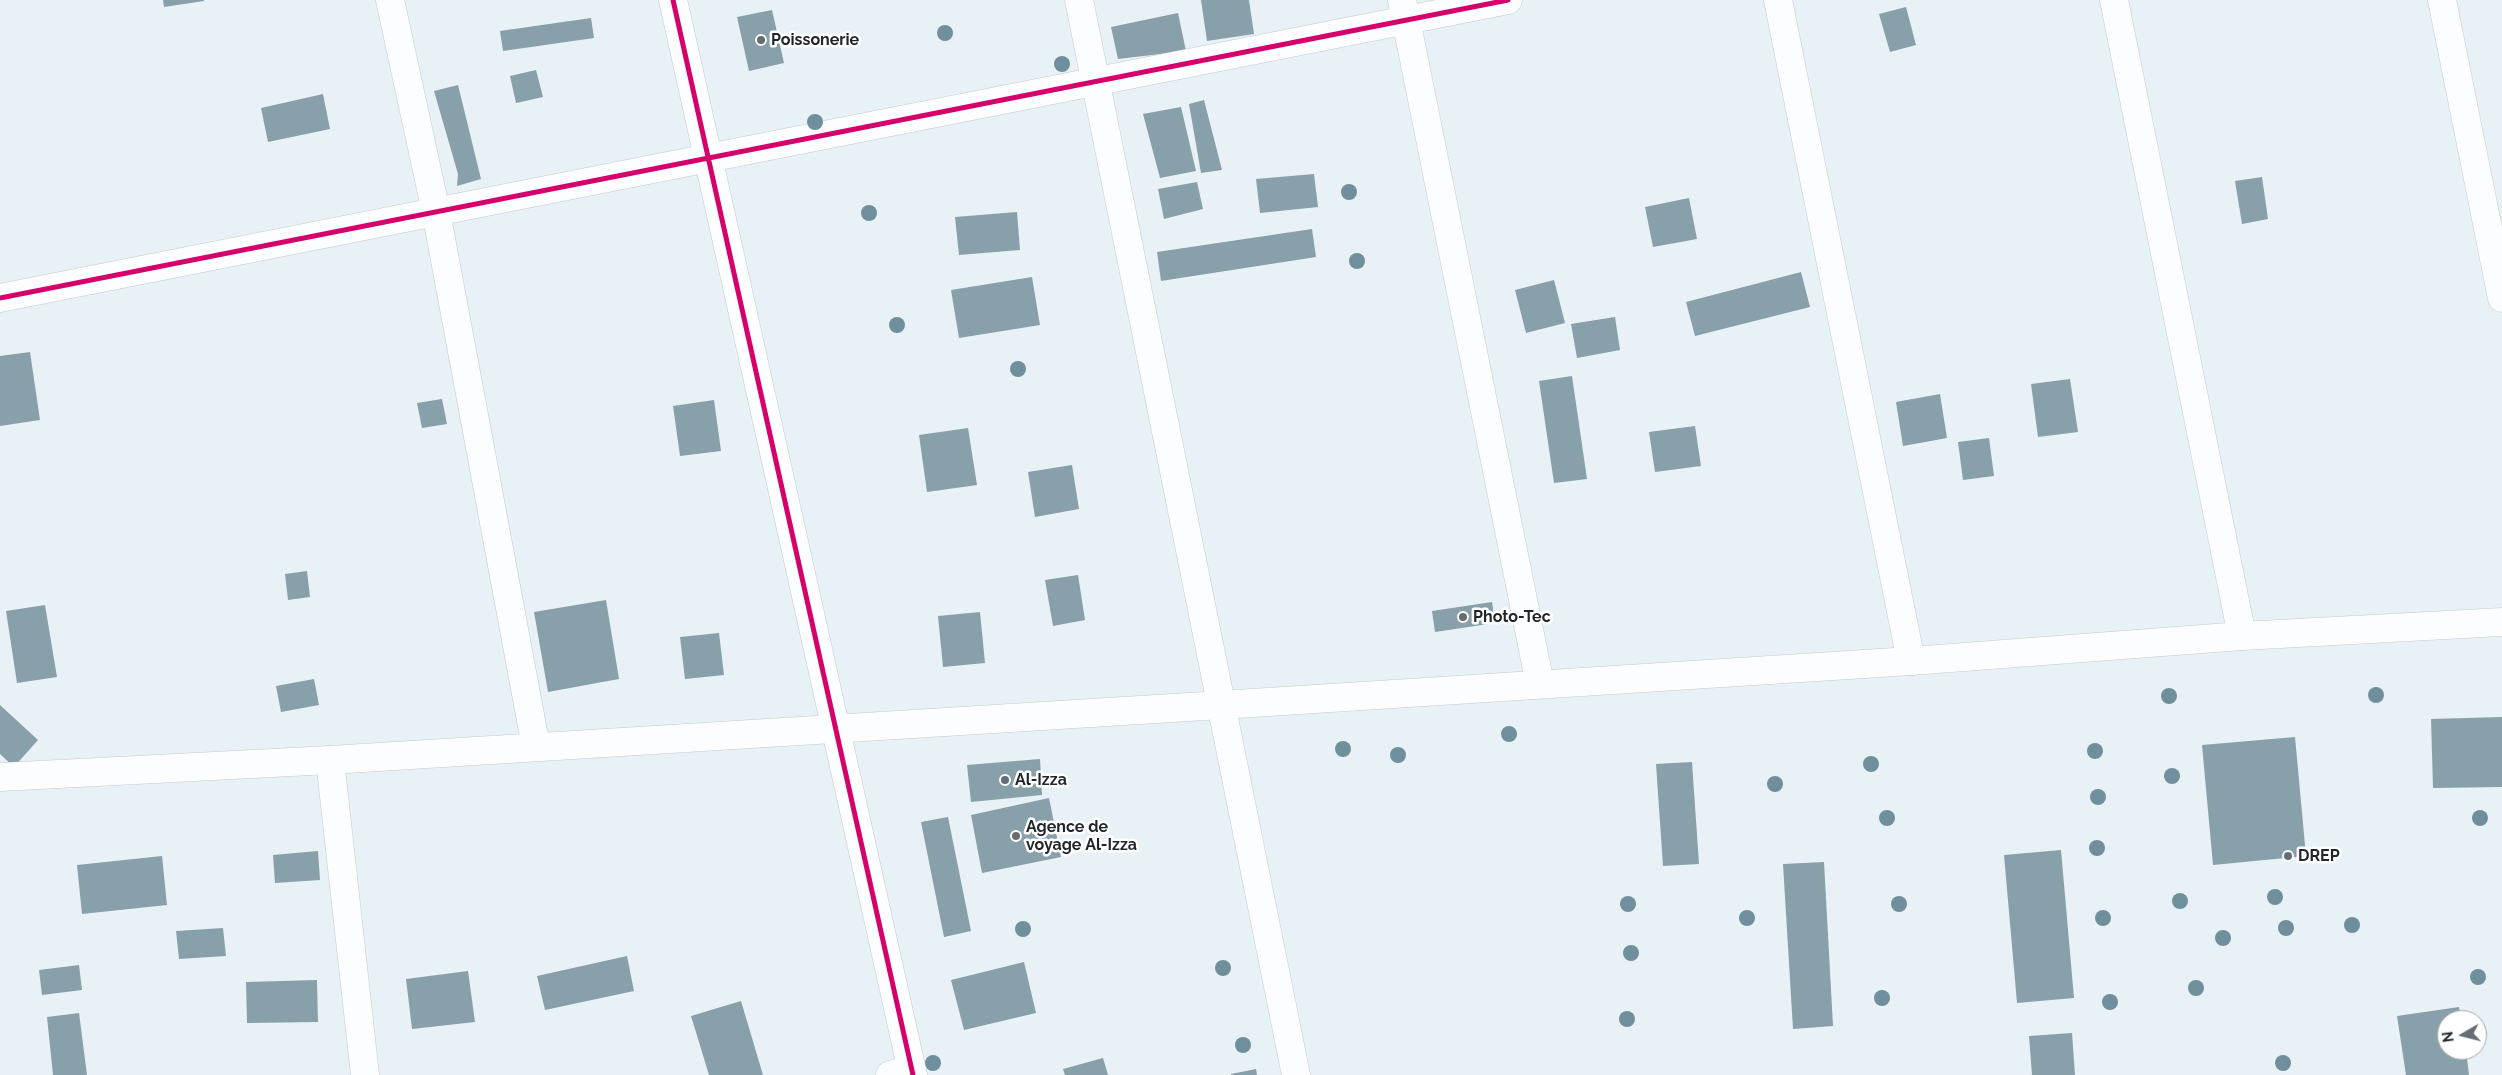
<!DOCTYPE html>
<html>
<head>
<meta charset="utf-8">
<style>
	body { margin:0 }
	#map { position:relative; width:2502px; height:1075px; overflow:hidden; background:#e8f1f6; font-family:Raleway,sans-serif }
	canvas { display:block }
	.north { position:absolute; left:2437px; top:1010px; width:50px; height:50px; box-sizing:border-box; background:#fff; border:1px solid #a5a8aa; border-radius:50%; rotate:262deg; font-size:14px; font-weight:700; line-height:20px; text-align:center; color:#1e262b }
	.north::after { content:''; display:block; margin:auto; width:18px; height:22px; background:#656d72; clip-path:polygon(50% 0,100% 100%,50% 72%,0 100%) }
</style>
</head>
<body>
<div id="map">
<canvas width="2502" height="1075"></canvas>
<div class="north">N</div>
</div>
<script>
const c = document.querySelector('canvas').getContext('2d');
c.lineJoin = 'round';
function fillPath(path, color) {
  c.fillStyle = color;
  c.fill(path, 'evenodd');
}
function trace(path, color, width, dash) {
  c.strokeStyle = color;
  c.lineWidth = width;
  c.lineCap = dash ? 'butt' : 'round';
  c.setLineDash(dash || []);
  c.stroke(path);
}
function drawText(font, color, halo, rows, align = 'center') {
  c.font = font + ' Raleway,sans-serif';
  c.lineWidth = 5;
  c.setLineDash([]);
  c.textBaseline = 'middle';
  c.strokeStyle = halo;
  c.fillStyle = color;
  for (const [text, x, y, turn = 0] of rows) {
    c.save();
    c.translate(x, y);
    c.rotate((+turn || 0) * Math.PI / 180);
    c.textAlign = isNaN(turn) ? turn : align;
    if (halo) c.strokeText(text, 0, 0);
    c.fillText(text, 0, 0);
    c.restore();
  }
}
const building = new Path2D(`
	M163,0H204V1L164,7Z
	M1201,0H1249L1254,34L1207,41Z
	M1906,7L1916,45L1890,52L1879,14Z
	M772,10L784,63L749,71L737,17Z
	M1178,13L1186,51L1118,59L1111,27Z
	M591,18L594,38L503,51L500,31Z
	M536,70L543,97L516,103L510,76Z
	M458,85L481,179L457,186L458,174L434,91Z
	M323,94L330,129L268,142L261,108Z
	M1204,100L1222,170L1201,173L1189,104Z
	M1181,107L1196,171L1160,178L1143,114Z
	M1314,174L1318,207L1260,213L1256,179Z
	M2262,177L2268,219L2242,224L2235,181Z
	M1197,182L1203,209L1164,219L1158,189Z
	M1689,198L1697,239L1653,247L1645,207Z
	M1017,212L1020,250L959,255L955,217Z
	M1312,229L1316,257L1161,281L1157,252Z
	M1801,272L1810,307L1695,336L1686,302Z
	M1032,277L1040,325L959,338L951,290Z
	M1554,280L1565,323L1526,333L1515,290Z
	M1615,317L1620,350L1577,358L1571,324Z
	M30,352L40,420L0,426V356Z
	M1572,376L1587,479L1554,483L1539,381Z
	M2070,379L2078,432L2038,437L2031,384Z
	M1940,394L1947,438L1903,446L1896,402Z
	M442,399L447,424L422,428L417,403Z
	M714,400L721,451L680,456L673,406Z
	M1695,426L1701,466L1655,472L1649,432Z
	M968,428L977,485L927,492L919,435Z
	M1989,438L1994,476L1963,480L1958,442Z
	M1072,465L1079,509L1035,517L1028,472Z
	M307,571L310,597L288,600L285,574Z
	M1078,575L1085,620L1053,626L1045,580Z
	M606,600L619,679L548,692L534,612Z
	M1492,602L1495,623L1435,632L1432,611Z
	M45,605L57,677L17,683L6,611Z
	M980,612L985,663L943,667L938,616Z
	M719,633L724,675L685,679L680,637Z
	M314,679L319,705L281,712L276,686Z
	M0,705L38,740L14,767L0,754Z
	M2502,717V787L2433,788L2431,719Z
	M2295,737L2306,856L2213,865L2202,745Z
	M1040,759L1042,795L971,802L967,765Z
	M1692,762L1699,864L1663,866L1656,764Z
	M1049,798L1061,857L982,873L971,815Z
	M948,817L971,931L944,937L921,822Z
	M2061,850L2074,998L2017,1003L2004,855Z
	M318,851L320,880L275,883L273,855Z
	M162,856L167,905L82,914L77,865Z
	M1824,862L1833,1026L1793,1029L1783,864Z
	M223,928L226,956L179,959L176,931Z
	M627,956L634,991L545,1010L537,976Z
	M1024,962L1036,1013L964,1030L951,980Z
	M79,965L82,990L42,995L39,970Z
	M468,971L475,1022L412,1029L406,979Z
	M317,980L318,1022L247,1023L246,982Z
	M741,1001L763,1075H709L691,1016Z
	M2459,1007L2461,1020H2447V1050H2466L2469,1075H2406L2397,1016Z
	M79,1013L87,1075H53L47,1017Z
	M2072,1033L2075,1075H2032L2029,1036Z
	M1103,1058L1108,1075H1065L1063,1069Z
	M1256,1069L1257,1075H1231V1074Z`);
const minor = new Path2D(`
	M390,0L436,212L536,747
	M673,0L913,1075
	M1079,0L1296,1075
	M1402,0L1540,684
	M1778,0L1911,661
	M2114,0L2242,636
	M2442,0L2502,298
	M0,298L1508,0
	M330,760L365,1075
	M890,1075L912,1069`);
const secondary = new Path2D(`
	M0,777L330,760L1221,705L1911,661L2242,636L2502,622`);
const cycleway = new Path2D(`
	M673,0L913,1075
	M0,298L1508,0`);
const trees = [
	[945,33],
	[1062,64],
	[815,122],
	[1349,192],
	[869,213],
	[1357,261],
	[897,325],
	[1018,369],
	[2376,695],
	[2169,696],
	[1509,734],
	[1343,749],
	[2095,751],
	[1398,755],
	[1871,764],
	[2172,776],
	[1775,784],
	[2098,797],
	[1887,818],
	[2480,818],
	[2097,848],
	[2275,897],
	[2180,901],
	[1628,904],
	[1899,904],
	[1747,918],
	[2103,918],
	[2352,925],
	[2286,928],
	[1023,929],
	[2223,938],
	[1631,953],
	[1223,968],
	[2478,977],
	[2196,988],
	[1882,998],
	[2110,1002],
	[1627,1019],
	[1243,1045],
	[933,1063],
	[2283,1063]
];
const markers = [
	[761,40,5,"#656d72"],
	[1463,617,5,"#656d72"],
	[1005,780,5,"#656d72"],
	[1016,836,5,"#656d72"],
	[2288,856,5,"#656d72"]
];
const poiNames = [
	["Poissonerie",771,40],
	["Photo-Tec",1473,617],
	["Al-Izza",1015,780],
	["Agence de",1026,827],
	["voyage Al-Izza",1026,845],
	["DREP",2298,856]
];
fillPath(building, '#88a0a9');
trace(minor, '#c2cace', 29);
trace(secondary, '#c2cace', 29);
trace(minor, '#fcfdfe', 28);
trace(secondary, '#fcfdfe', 28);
trace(cycleway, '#d6006c', 5);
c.fillStyle = '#708f9d';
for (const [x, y] of trees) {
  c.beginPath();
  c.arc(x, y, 8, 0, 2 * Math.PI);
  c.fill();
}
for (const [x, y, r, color] of markers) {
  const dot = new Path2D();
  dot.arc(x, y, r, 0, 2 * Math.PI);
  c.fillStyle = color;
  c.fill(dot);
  trace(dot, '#fff', 2);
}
drawText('bold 16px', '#1e262b', '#fff', poiNames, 'left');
</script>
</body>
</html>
